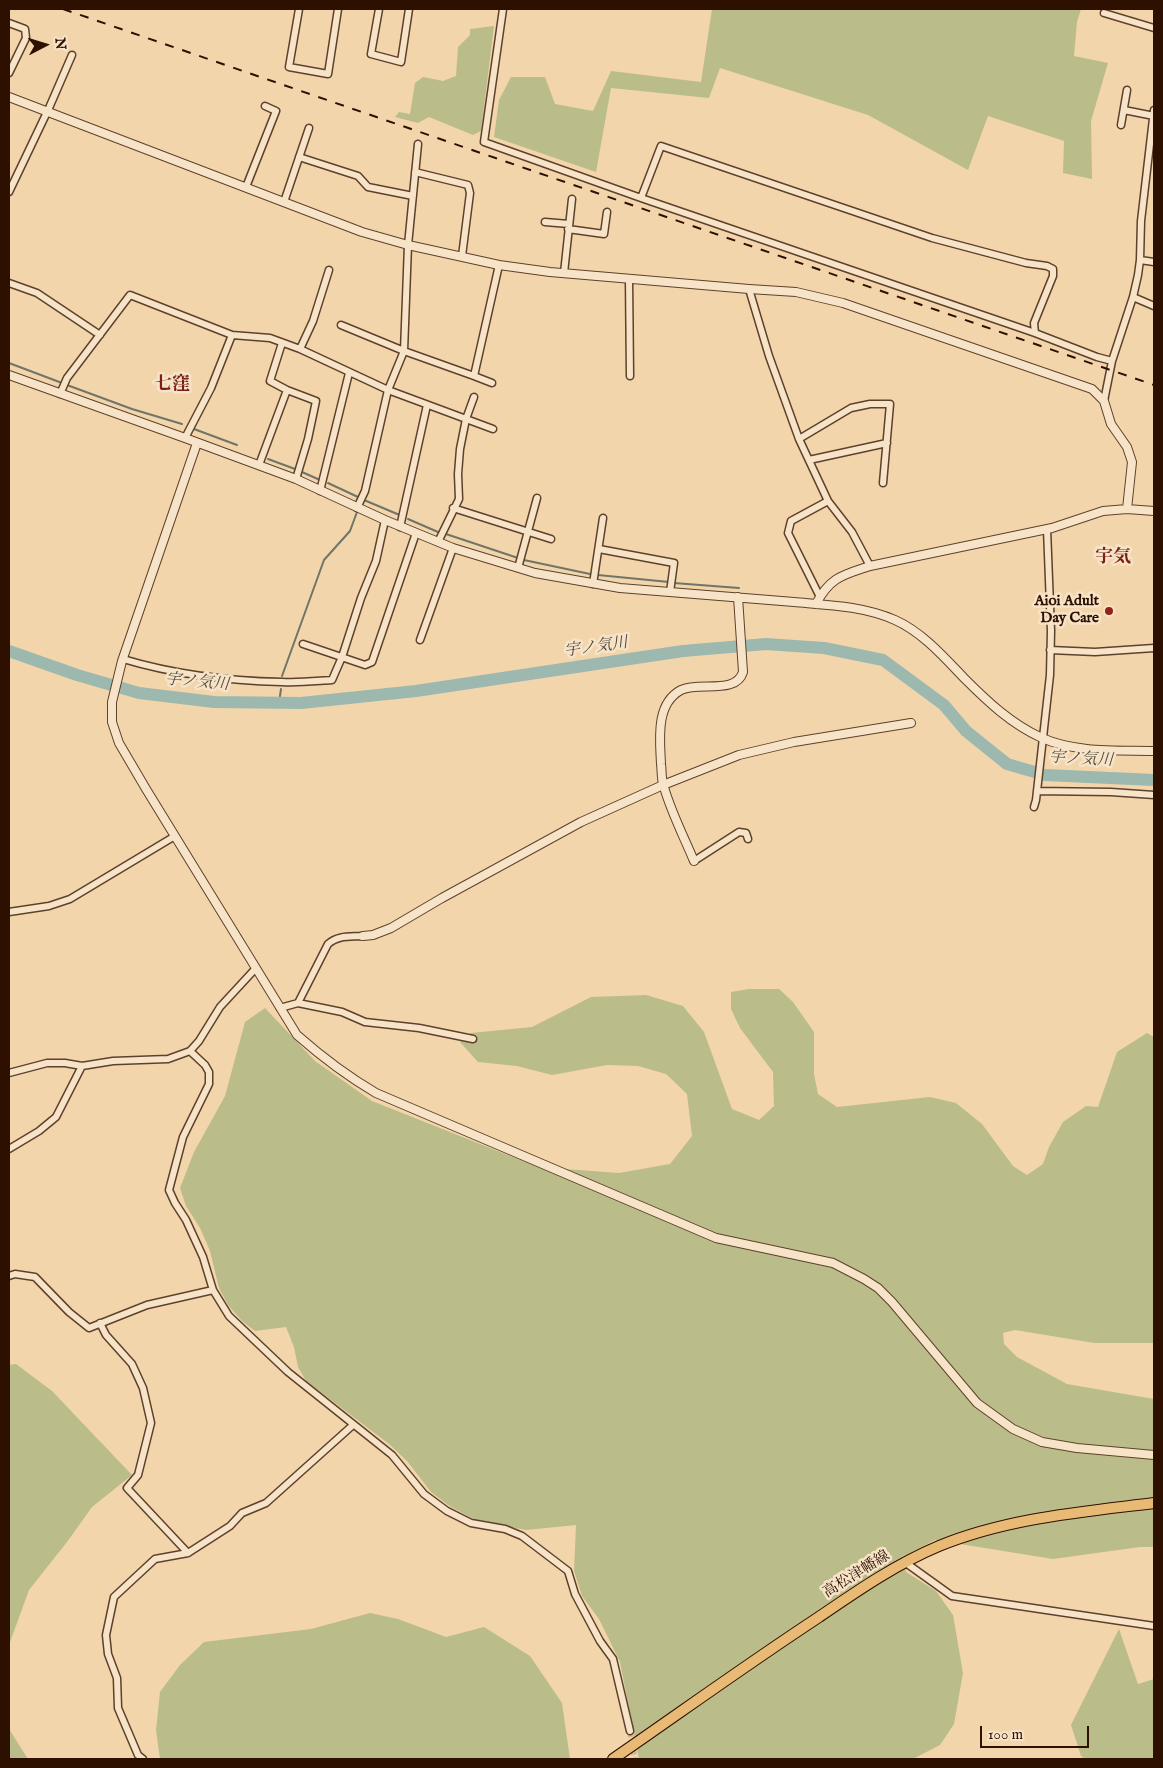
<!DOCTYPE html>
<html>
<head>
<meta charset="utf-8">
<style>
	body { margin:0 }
	#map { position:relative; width:1163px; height:1768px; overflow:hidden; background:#f2d5ab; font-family:"IM FELL English",serif }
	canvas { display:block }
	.frame { position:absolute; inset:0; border:10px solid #2d1000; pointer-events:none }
	.north { position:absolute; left:20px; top:20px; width:50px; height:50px; -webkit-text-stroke:4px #f7e4c8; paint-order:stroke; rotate:85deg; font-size:14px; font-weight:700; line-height:20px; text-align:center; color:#2d1000 }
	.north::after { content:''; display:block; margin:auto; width:18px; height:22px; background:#2d1000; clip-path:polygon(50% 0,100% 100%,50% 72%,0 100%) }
	.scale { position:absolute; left:980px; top:1726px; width:109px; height:22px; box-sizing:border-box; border:2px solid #2d1000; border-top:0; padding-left:6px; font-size:15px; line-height:18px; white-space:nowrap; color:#2d1000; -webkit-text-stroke:4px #f7e4c8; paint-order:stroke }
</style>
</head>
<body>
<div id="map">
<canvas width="1163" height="1768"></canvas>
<div class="frame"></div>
<div class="north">N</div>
<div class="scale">100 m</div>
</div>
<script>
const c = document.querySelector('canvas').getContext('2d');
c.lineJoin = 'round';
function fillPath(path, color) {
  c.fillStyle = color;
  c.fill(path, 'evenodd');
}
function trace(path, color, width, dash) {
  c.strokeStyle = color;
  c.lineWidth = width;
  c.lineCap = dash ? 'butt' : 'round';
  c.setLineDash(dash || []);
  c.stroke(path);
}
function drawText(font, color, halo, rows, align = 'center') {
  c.font = font + ' "IM FELL English","Noto Serif JP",serif';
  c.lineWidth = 5;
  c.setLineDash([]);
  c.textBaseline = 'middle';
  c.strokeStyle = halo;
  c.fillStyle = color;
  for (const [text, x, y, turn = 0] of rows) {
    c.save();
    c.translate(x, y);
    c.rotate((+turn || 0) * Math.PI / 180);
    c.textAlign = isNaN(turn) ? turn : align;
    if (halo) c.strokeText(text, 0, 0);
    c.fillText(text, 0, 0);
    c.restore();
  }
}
const green = new Path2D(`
	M712,9H1081L1077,22L1074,56L1108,63L1091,121L1092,179L1063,173L1064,141L988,116L968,170L868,115L720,68L709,98L611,88L596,172L494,137L499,100L511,77H545L555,104L593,111L611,71L701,82Z
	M494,26L481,131L473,135L429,117L418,123L395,117L399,112L410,114L415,83L423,77L443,81L456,76L458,47L470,35V29Z
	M749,989H779L793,1002L814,1032V1074L818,1094L837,1107L930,1097L956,1103L982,1124L1013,1166L1027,1175L1043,1164L1049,1147L1063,1122L1086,1106L1098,1107L1117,1052L1147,1033L1154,1037V1343H1094L1015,1330L1003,1333L1004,1344L1017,1357L1067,1384L1154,1399V1547H1140L1053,1559L935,1540L902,1557L906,1572L936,1591L953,1615L963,1673L954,1724L940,1745L913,1759H639L620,1662L599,1619L582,1596L574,1571L576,1525L526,1530L476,1520L451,1507L431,1492L407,1461L389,1444L306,1381L298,1367L294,1347L286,1327L255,1331L242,1321L228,1305L219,1288L210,1251L200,1228L186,1206L180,1188L194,1152L225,1096L245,1022L265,1008L315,1061L372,1101L538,1167L619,1173L670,1164L692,1136L687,1094L666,1074L638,1066L607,1065L552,1075L517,1066L478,1062L460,1042L471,1033L532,1027L591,997L646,995L683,1006L704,1032L732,1109L759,1120L774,1106L773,1072L740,1028L731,1009V992Z
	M16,1364L52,1391L132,1475L92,1507L67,1542L29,1590L9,1645V1365Z
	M370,1613L398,1619L446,1637L484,1627L530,1656L562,1703L570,1759H160L156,1730L160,1692L180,1665L204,1642L311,1629Z
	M1119,1629L1138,1684L1154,1679V1759H1085L1081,1756L1071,1725Z
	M9,1729L28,1759H9Z`);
const stream = new Path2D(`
	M9,363L62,383
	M67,385L132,409L182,424
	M194,429L237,445
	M268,459L295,469
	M302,472L320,480
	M328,483L358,497
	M364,500L402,516
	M408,519L438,532
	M446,534L518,558
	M524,560L590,574
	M598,575L669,582
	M674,583L739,588
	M282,676L324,560L350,531L357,512
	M279,703L281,689`);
const river = new Path2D(`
	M9,651L77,675L139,693L214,702L301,703L416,691L683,651L766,644L824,648L883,660L944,705L966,731L1007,764L1045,775L1154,780`);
const minorTunnel = new Path2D(`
	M630,1731L635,1759`);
const minor = new Path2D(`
	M299,9L289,67L328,74L338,9
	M379,9L371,54L401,62L409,9
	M503,9L484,142L641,198L1035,333L1097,357L1112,361
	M1104,13L1154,28
	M9,23L25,29L26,38L9,73
	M1124,110L1154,116
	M1121,125L1127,90
	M299,157L358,176L368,187L413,196
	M415,172L468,185L470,193L462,256
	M246,187L276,111L265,106
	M9,192L49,108L72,55
	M641,198L661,146L932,238L1026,263L1047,266L1053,269V276L1034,323L1035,333
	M284,202L309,128
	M545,222L569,224
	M568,229L604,234L607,212
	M1140,260L1154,262
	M564,273L572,199
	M629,279L630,376
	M9,283L37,293L100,335
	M749,289L769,356L799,439L828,501L852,532L870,566
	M1133,297L1154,306
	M341,325L404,351L474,376L499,265
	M282,343L270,381L287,390L316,401L308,439L296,479
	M300,349L313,321L329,270
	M474,376L492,383
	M60,394L67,378L130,295L232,335L270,338L300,349L388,390L493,429
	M1104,401L1112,361L1133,297L1138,275L1140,260L1141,221L1154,110
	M185,438L211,388L232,335
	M799,439L851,408L870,404H890L883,483
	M809,460L887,443
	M259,465L287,390
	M320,491L349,373
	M357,508L365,491L388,390L404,351L408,245L418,144
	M453,508L551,539
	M400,527L427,405
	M438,542L459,499L458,474L460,449L466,419L474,397
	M599,549L674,563L670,592
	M518,568L537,498
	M593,584L603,518
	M820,597L788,533L791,521L828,501
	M420,640L453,548
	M303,644L365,665L372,662L416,533
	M1050,650L1095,652L1154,648
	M123,659C173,674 230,681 282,682C299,683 316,681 332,680L342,657L361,598L376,561L385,520
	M1037,791L1111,792L1154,795
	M1034,807L1036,800L1050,675L1051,631L1047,529
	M694,861L739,832L746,833L748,839
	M9,912L49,906L70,899L175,836
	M298,1003L342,1012L365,1022L419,1028L473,1039
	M280,1008L298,1003L328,944C338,935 350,937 363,936
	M190,1051L205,1065L209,1072V1084L183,1137L169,1190L175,1203L186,1220L203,1257L213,1290
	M9,1073L47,1063H65L82,1066L113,1061L168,1059L190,1051L199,1041L220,1007L256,968
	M9,1149L39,1131L56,1117L82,1066
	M9,1276L15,1274L35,1277L69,1312L89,1328L147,1305L213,1290L229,1316L288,1372L392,1455L424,1494L447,1511L471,1523L505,1529L522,1536L568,1571L575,1594L600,1641L613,1659L630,1731
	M100,1323L106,1335L132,1364L143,1388L151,1423L138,1475L127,1488L188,1553
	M906,1563L952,1596L1154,1626
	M143,1759L138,1755L118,1708L117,1678L108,1654L106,1635L114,1597L155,1559L188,1553L230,1526L242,1513L266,1503L353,1425`);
const tertiary = new Path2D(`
	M9,97L362,232L408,245L499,265L550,272L749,289L796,292L843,303L1092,389L1104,401L1111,424L1127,447L1132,462L1127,509
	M9,375L185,438L296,479L385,520L453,548L535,573L620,588C678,593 736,597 794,602C828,605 863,606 895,620C922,632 944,657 964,678C987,701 1011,724 1042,738C1076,753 1118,750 1154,751
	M197,443L122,661L112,702V722L119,743L146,789L297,1035C322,1057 347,1076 376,1093L716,1238L833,1263L864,1279L878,1288L892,1302L977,1403L1013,1429L1042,1442L1077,1448L1154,1455
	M816,604C830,577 843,575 870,566L1052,528L1103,511L1127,509L1154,511
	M694,861C684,837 671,812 664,787C661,780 662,771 661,764C660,740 655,704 681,690C699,681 736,695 743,672L738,597
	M363,936L373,935L391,928L442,898L581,822L663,785L739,755L794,742L911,723`);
const primary = new Path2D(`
	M613,1759C681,1712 749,1663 819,1617C857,1591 896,1564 939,1546C1007,1518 1082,1512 1154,1503`);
const rail = new Path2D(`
	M63,9L1154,385`);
const markers = [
	[1109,611,5,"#8f2418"]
];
const poiNames = [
	["Aioi Adult",1099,602],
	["Day Care",1099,619]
];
const streetNames = [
	["高松津幡線",857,1575,-32]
];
const waterNames = [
	["宇ノ気川",596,648,-8],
	["宇ノ気川",197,683,5],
	["宇ノ気川",1081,760,3]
];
const quarterNames = [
	["七窪",172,385],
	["宇気",1113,558]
];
fillPath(green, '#babd89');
trace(stream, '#707569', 2);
trace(river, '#9cb8af', 12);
trace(minorTunnel, '#d4b791', 6, [6, 3]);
trace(minor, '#5e412b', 9);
trace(tertiary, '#5e412b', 10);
trace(primary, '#2d1000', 12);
trace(minor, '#f7e4c8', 6);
trace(tertiary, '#f7e4c8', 8);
trace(primary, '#e9ba76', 10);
trace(rail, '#2d1000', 2, [9, 9]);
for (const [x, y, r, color] of markers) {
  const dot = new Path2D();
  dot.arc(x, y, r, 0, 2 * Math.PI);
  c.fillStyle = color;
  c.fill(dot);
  trace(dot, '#f7e4c8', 2);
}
drawText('bold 15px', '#2d1000', '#f7e4c8', poiNames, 'right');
drawText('15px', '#2d1000', '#f7e4c8', streetNames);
drawText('italic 16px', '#544b3d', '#f7e4c8', waterNames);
drawText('bold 18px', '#7a1f14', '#f7e4c8', quarterNames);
</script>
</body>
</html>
